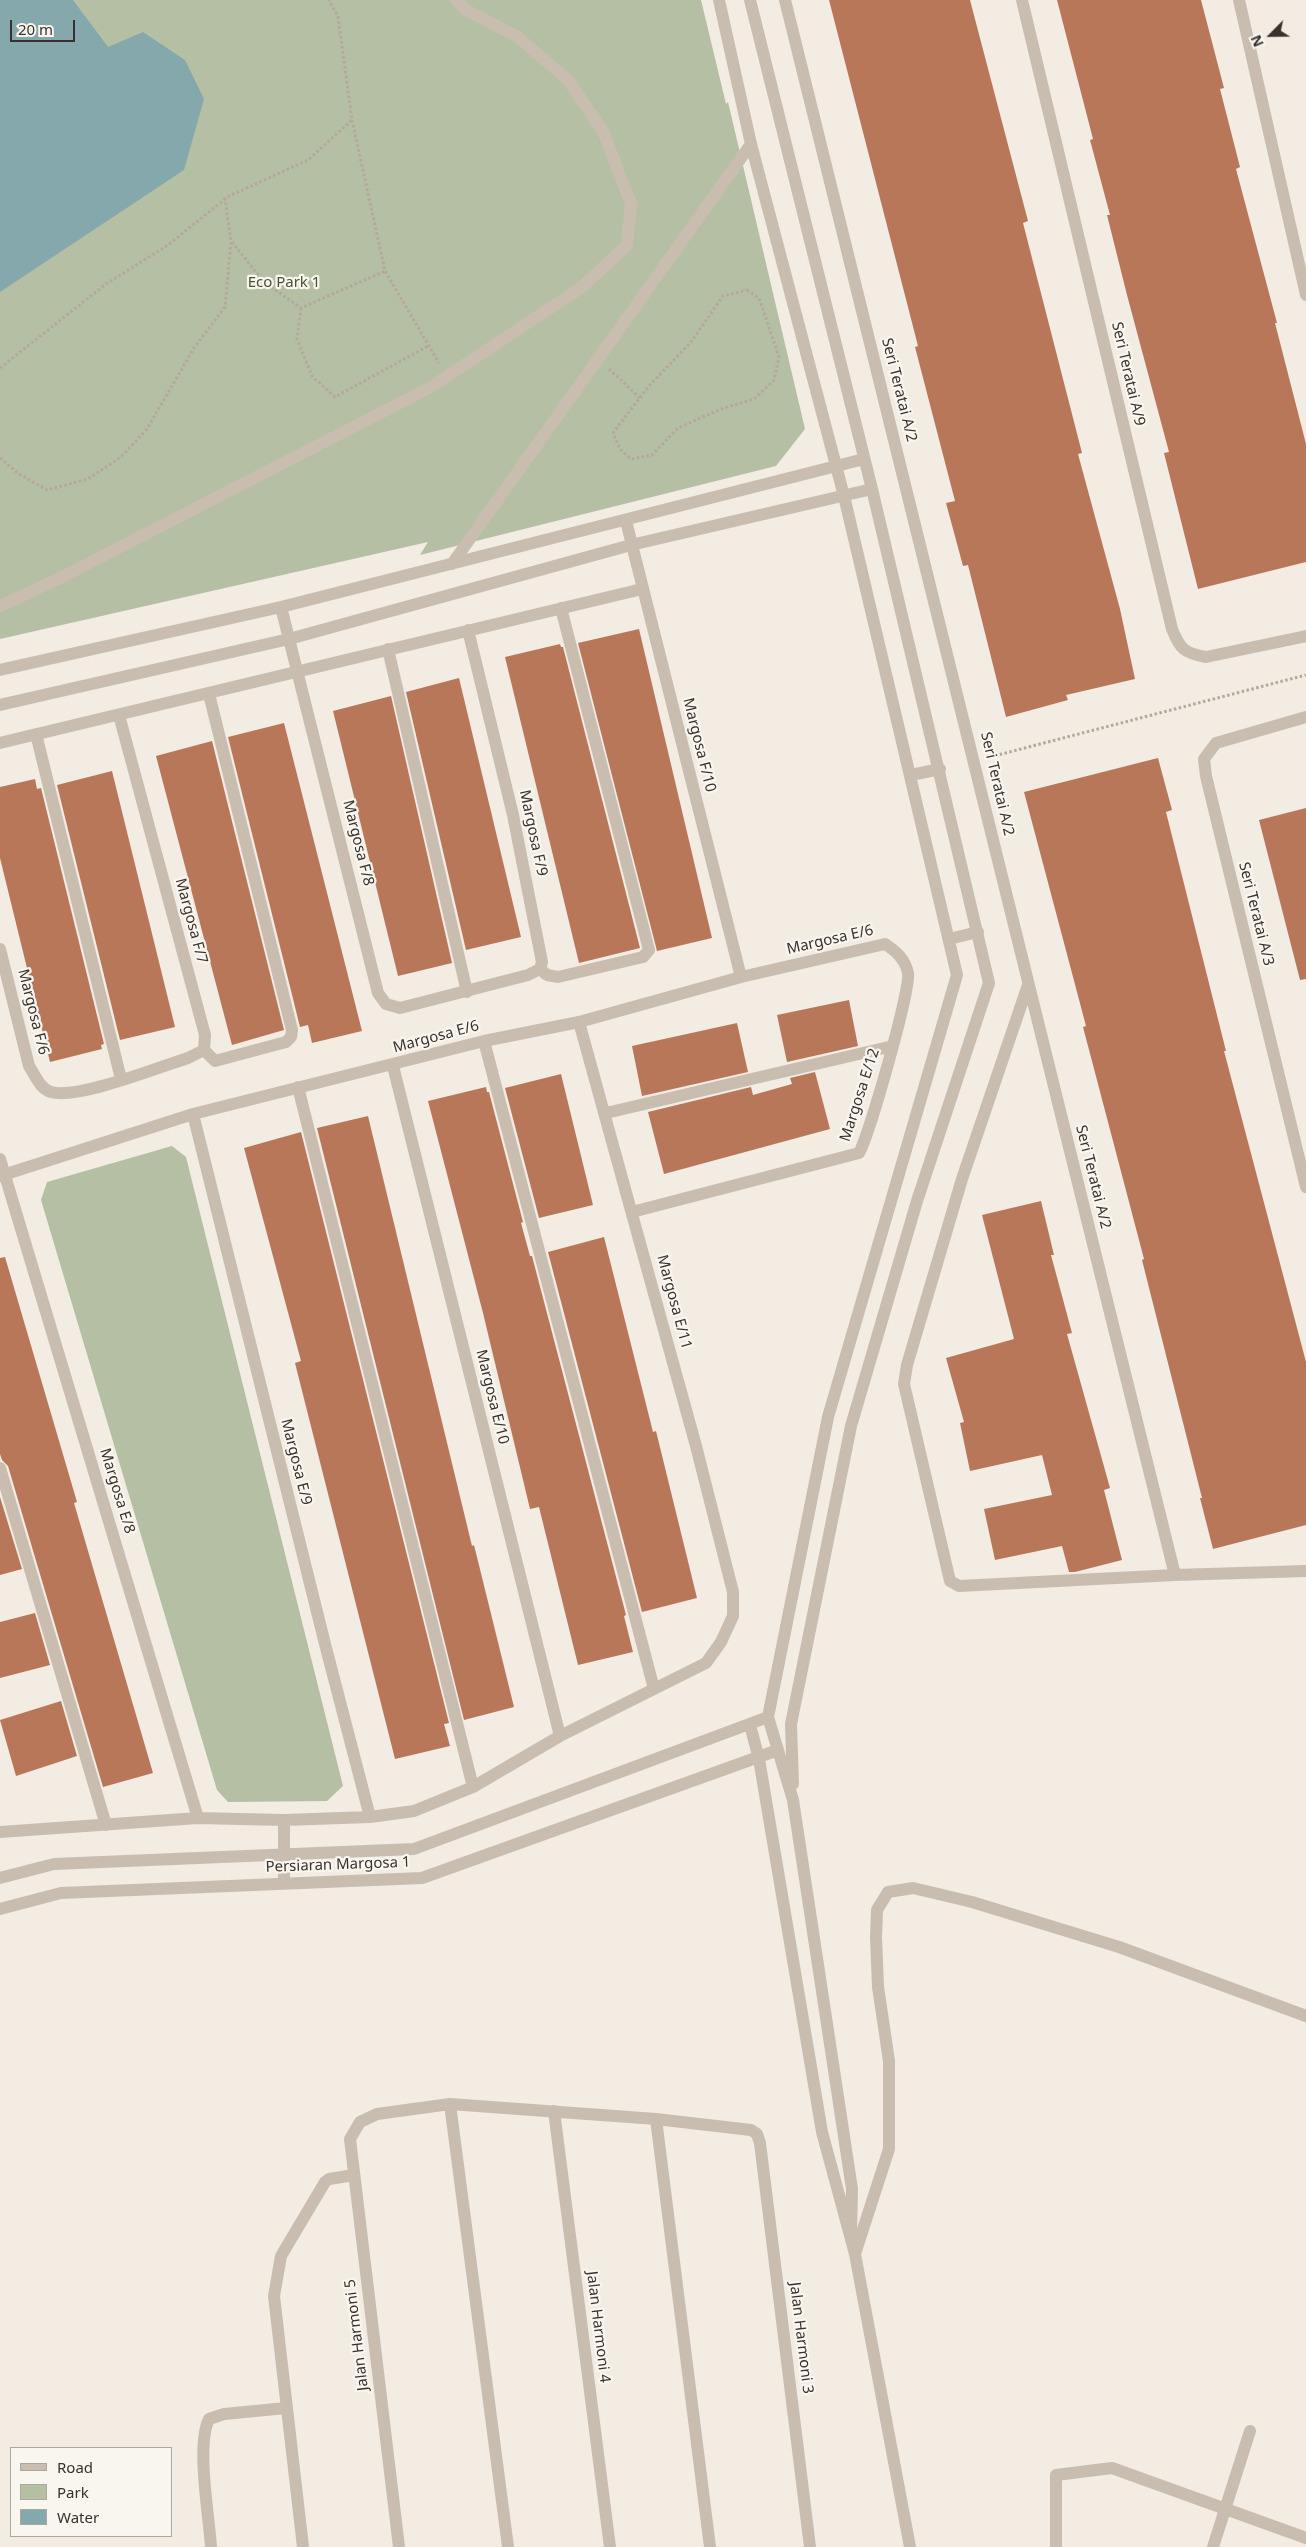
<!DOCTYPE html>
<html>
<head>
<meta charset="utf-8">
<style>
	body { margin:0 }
	#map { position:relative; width:1306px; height:2547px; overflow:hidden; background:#f2ece3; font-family:"Noto Sans",sans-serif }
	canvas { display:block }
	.legend { position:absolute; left:10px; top:2447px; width:162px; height:90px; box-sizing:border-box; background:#f9f5ef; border:1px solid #aca7a1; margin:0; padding:6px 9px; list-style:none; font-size:15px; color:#39312d }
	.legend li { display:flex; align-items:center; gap:10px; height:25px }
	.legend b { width:25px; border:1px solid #aca7a1 }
	.north { position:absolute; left:1246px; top:10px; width:50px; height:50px; -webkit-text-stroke:4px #f9f5ef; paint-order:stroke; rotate:247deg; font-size:14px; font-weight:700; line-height:20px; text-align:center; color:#39312d }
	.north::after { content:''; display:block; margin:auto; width:18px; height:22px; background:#39312d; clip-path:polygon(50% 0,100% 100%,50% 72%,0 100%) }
	.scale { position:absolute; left:10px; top:20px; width:65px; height:22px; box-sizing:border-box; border:2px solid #39312d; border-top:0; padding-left:6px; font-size:15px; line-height:18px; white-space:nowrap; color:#39312d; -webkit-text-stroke:4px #f9f5ef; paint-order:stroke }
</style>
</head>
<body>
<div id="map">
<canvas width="1306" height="2547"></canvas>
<ul class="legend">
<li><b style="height:6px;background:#c9bdb0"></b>Road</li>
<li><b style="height:14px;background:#b5bfa4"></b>Park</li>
<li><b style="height:14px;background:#85a8ac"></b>Water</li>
</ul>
<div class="north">N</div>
<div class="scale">20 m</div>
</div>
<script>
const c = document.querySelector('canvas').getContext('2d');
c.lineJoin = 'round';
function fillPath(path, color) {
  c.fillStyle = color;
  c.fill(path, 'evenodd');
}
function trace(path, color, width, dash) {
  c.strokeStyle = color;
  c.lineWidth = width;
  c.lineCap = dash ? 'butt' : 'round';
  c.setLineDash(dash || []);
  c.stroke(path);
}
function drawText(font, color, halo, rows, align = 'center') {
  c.font = font + ' "Noto Sans",sans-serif';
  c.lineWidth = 4.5;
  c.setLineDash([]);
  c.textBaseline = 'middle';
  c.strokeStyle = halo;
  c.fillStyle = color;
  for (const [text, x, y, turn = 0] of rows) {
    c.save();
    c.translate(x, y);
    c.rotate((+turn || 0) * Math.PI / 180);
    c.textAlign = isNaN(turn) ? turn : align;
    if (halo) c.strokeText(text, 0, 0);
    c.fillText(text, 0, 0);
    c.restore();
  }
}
const green = new Path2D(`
	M0,0H701L726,104L728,102L805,429L776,466L420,555L428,542L0,639Z
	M172,1146L186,1157L343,1786L327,1801L228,1802L217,1790L41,1200L47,1182Z`);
const water = new Path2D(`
	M0,0H73L108,47L143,32L185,60L204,99L184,170L0,292Z`);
const building = new Path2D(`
	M829,0H970L1028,221L1023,223L1082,453L1078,454L1120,609L1135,679L1066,695L1068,700L1006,717L968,565L963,566L946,503L955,501L915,347L918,346Z
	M1057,0H1201L1224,88L1220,89L1240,167L1236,169L1277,323H1275L1306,444V562L1198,589L1164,453L1169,452L1127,295L1107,215H1110L1090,140L1093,139Z
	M639,629L712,938L657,951L578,643Z
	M560,644L561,647H563L640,948L579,963L505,657Z
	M459,678L521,937L466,950L406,692Z
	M391,696L452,963L398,976L333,711Z
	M284,723L362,1031L312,1043L308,1025L300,1027L228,737Z
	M212,741L284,1030L232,1045L156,756Z
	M1158,758L1172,810L1166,812L1226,1051H1224L1306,1362V1525L1213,1549L1200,1498H1202L1142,1260L1144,1259L1083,1027L1086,1026L1024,792Z
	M112,771L175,1027L120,1040L57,785Z
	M35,779L37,789L41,788L104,1044L101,1045L102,1049L50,1062L0,858V787Z
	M1306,808V979L1300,980L1259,820Z
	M849,1000L858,1046L787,1062L777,1015Z
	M737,1023L748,1072L642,1096L632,1046Z
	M815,1072L830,1129L664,1174L648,1112L751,1087L753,1095L792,1084L790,1078Z
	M561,1074L593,1205L539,1218L505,1088Z
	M486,1087L487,1092H489L523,1222L521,1223L530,1256H532L626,1615L624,1616L633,1652L578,1665L539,1507L530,1509L483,1313L428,1101Z
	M368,1116L472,1546L474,1545L514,1707L464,1720L317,1128Z
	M301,1132L449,1723L444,1724L450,1746L395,1759L295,1363L301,1361L244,1148Z
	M1041,1201L1054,1255H1051L1072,1333L1067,1334L1110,1488L1104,1490L1122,1560L1075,1572H1069L1062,1546L995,1560L984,1509L1052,1495L1042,1455L970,1471L960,1423L964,1422L946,1358L1014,1339L982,1215Z
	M604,1237L653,1432L656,1431L697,1598L642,1612L548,1252Z
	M5,1257L77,1502L74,1503L153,1773L103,1787L8,1466L2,1460L0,1454V1258Z
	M0,1497L22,1569L0,1575Z
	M35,1613L50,1665L0,1678V1622Z
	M61,1701L77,1756L16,1776L0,1720Z`);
const path = new Path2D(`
	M352,120L385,271L439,363
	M232,242L264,282L301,308L385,271
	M747,290L759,298L779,357L774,380L754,399L721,409L678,428L652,455L631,459L620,449L613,433L648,387L691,342L723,296Z
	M301,308L297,339L312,376L335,397L428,346
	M0,368L106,284L168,245L225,199
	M609,369L640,398
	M0,458L19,474L47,490L88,479L121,457L147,429L194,348L225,307L231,242L225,198L308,160L352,120L338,17L329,0
	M990,757L1306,675`);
const minor = new Path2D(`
	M719,0L751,144L844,496L957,975L828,1417L768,1717L793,1800L852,2189L851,2234
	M750,0L872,489L989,983L917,1201L851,1426L791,1724L793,1784
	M785,0L1175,1575
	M1022,0L1172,629C1180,649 1184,653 1206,657L1306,636
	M1239,0L1306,295
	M626,521L741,977
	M452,564L751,144
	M0,606L60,578L431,387L582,287L627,245L631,204L603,131L568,80L518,37L466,10L456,0
	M281,607L378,993L386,1004L400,1008L528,975L540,969L542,962L513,815L468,630
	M388,649L467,992
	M0,670L281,607L864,459
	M0,705L289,639L631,545L872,489
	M1306,717L1216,743L1204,759L1206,776L1306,1187
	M36,734L121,1079
	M0,743L642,589
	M911,775L940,769
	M949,939L978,932
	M0,949L29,1066C35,1075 40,1089 51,1092C77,1100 159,1067 188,1058L204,1050L205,1035L119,715
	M540,969L547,975L558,977L643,957L649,950L561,608
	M1028,985L962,1179L907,1365L904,1384L950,1581L959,1586L1175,1575L1306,1571
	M484,1041L654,1689
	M204,1050L215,1061L286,1042L291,1037L292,1030L209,694
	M393,1066L560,1736
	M298,1087L473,1787
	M606,1113L893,1046
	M193,1114L325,1644L370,1817
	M0,1159L198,1818
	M0,1176L193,1114L484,1041L579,1022L741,977L885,944C896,951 905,959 908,973C911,989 869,1136 859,1153L632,1212
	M0,1468L106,1825
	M750,1725L759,1759L822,2132L855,2254L910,2547
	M0,1832L198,1818L284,1820L370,1817L414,1811L473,1787L560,1736L706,1663L721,1642L733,1616V1592L696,1446L579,1022
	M0,1878L54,1864L414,1849L768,1717
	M284,1883V1820
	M0,1909L61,1893L422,1878L778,1750
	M450,2104L508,2547
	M554,2111L610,2547
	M656,2119L710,2547
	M855,2254L889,2149V2061L878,1987L876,1937L877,1910L888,1892L913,1888L972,1902L1119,1947L1306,2016
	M211,2547C209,2515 196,2445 209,2419L224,2414L286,2408
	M303,2547L274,2296L281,2256L325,2182L329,2179L354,2175
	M399,2547L350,2139L360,2122L377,2114L450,2104L656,2119L751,2130L757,2134L760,2143L810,2547
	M1056,2547V2475L1112,2468L1306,2538
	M1213,2547L1250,2431`);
const parkNames = [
	["Eco Park 1",284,283]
];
const streetNames = [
	["Seri Teratai A/9",1128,374,77],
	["Seri Teratai A/2",899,390,76],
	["Margosa F/10",699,745,76],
	["Seri Teratai A/2",997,784,77],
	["Margosa F/9",533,833,78],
	["Margosa F/8",358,843,76],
	["Seri Teratai A/3",1256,914,76],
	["Margosa F/7",191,921,75],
	["Margosa E/6",830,940,-13],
	["Margosa F/6",33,1012,76],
	["Margosa E/6",436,1037,-15],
	["Margosa E/12",860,1095,-72],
	["Seri Teratai A/2",1093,1177,76],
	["Margosa E/11",674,1302,75],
	["Margosa E/10",492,1397,76],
	["Margosa E/9",296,1462,76],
	["Margosa E/8",117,1491,73],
	["Persiaran Margosa 1",338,1865,-2],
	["Jalan Harmoni 4",598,2327,83],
	["Jalan Harmoni 5",357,2335,-97],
	["Jalan Harmoni 3",801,2338,83]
];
fillPath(green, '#b5bfa4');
fillPath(water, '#85a8ac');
fillPath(building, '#b9775a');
trace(path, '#b5a79a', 3, [2.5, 2.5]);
trace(minor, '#c9bdb0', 12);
drawText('15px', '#465433', '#f9f5ef', parkNames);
drawText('15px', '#39312d', '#f9f5ef', streetNames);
</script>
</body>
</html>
